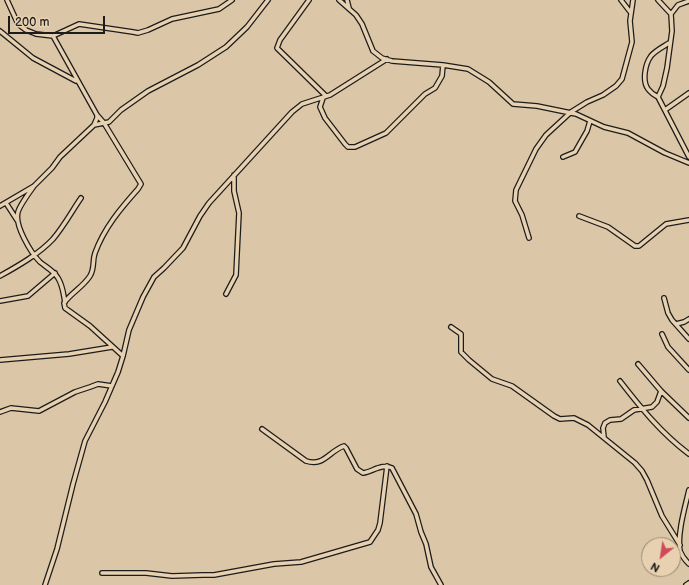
<!DOCTYPE html>
<html>
<head>
<meta charset="utf-8">
<style>
	body { margin:0 }
	#map { position:relative; width:689px; height:585px; overflow:hidden; background:#dbc6a7; font-family:"Balsamiq Sans",sans-serif }
	canvas { display:block }
	.north { position:absolute; left:641px; top:537px; width:40px; height:40px; box-sizing:border-box; background:#e7d1b0; border:1px solid #968975; border-radius:50%; rotate:210deg; font-size:11px; font-weight:700; line-height:16px; text-align:center; color:#1c1c1c }
	.north::after { content:''; display:block; margin:auto; width:14px; height:18px; background:#d1495b; clip-path:polygon(50% 0,100% 100%,50% 72%,0 100%) }
	.scale { position:absolute; left:8px; top:16px; width:97px; height:18px; box-sizing:border-box; border:2px solid #1c1c1c; border-top:0; padding-left:5px; font-size:12px; line-height:14px; white-space:nowrap; color:#1c1c1c; -webkit-text-stroke:3px #e7d1b0; paint-order:stroke }
</style>
</head>
<body>
<div id="map">
<canvas width="689" height="585"></canvas>
<div class="north">N</div>
<div class="scale">200 m</div>
</div>
<script>
const c = document.querySelector('canvas').getContext('2d');
c.lineJoin = 'round';
function trace(path, color, width, dash) {
  c.strokeStyle = color;
  c.lineWidth = width;
  c.lineCap = dash ? 'butt' : 'round';
  c.setLineDash(dash || []);
  c.stroke(path);
}
const street = new Path2D(`
	M7,0L18,24L26,30L36,34L53,36L79,24L133,32L138,33L148,30L172,19L219,9L232,0
	M309,0L280,40L277,48L326,96
	M339,0L356,15L362,24L373,51L382,58L392,61L443,65L468,69L489,82L513,104L537,106L576,114L604,127L628,133L665,153L689,163
	M347,0L349,8
	M621,0L631,13
	M658,0L671,14
	M689,1L678,5L671,14L672,31L667,68L663,86L658,97L689,157
	M0,31L33,58L76,81
	M53,36L97,115L104,123L141,184L138,189C121,208 104,228 95,253C92,261 95,268 90,276C83,287 71,293 64,303L65,308L90,326L123,356
	M658,97C654,95 651,93 648,89C642,81 645,64 651,56C656,50 663,47 669,43
	M323,98L320,107L325,118L345,144L348,147H355L386,133L425,94L435,88L442,76L443,65
	M665,110L689,93
	M94,125L109,122L121,110L148,91L198,65L226,47L247,27L268,0
	M563,157L575,152L587,131L590,121
	M34,186C29,193 20,205 18,212C14,225 31,253 40,262C46,267 54,271 58,278C63,286 63,293 65,302
	M6,203L17,220
	M0,206L34,186L52,168L60,157L94,125L97,118V115
	M579,216L608,227L635,246H639L666,224L689,220
	M529,238L522,215L515,201L516,190L536,149L546,135L571,112L587,102L603,95L616,86L622,79L632,42L630,21L633,0
	M0,276C18,266 39,254 53,239C64,226 72,211 81,198
	M226,294L236,275L237,254L239,213L234,191V175
	M664,298L668,313L672,320L689,339
	M0,301L28,296L55,273
	M676,324L684,322L689,319
	M451,327L461,334V352L469,360L492,379L512,386L554,416L560,419L574,418L588,425L635,463L642,471L647,480L662,516L680,545
	M662,334L668,347L689,370
	M0,360L69,354L112,347
	M638,364L661,391L689,418
	M620,381C641,408 661,433 689,454
	M0,412L11,408L39,411L75,392L90,387L98,384L112,386
	M262,429L306,461C324,467 329,451 344,446L346,448L357,469L363,473C372,472 382,463 392,468L416,514L421,532L426,544L431,567L441,585
	M604,437L603,428L605,423L610,420L621,419L634,410L652,407L657,402L661,391
	M689,490C685,507 677,534 680,551C682,556 685,560 689,564
	M102,573H146L172,576L203,575H214L274,564L301,562L370,542L378,530L380,523L387,466
	M45,585L57,549L73,484L85,441L105,402L118,372L123,356L129,330L143,297L154,277L164,268L183,248L200,216L209,203L292,112L302,104L330,95L387,59
	M686,585L689,583`);
trace(street, '#1c1c1c', 6);
trace(street, '#e7d1b0', 3.5);
</script>
</body>
</html>
